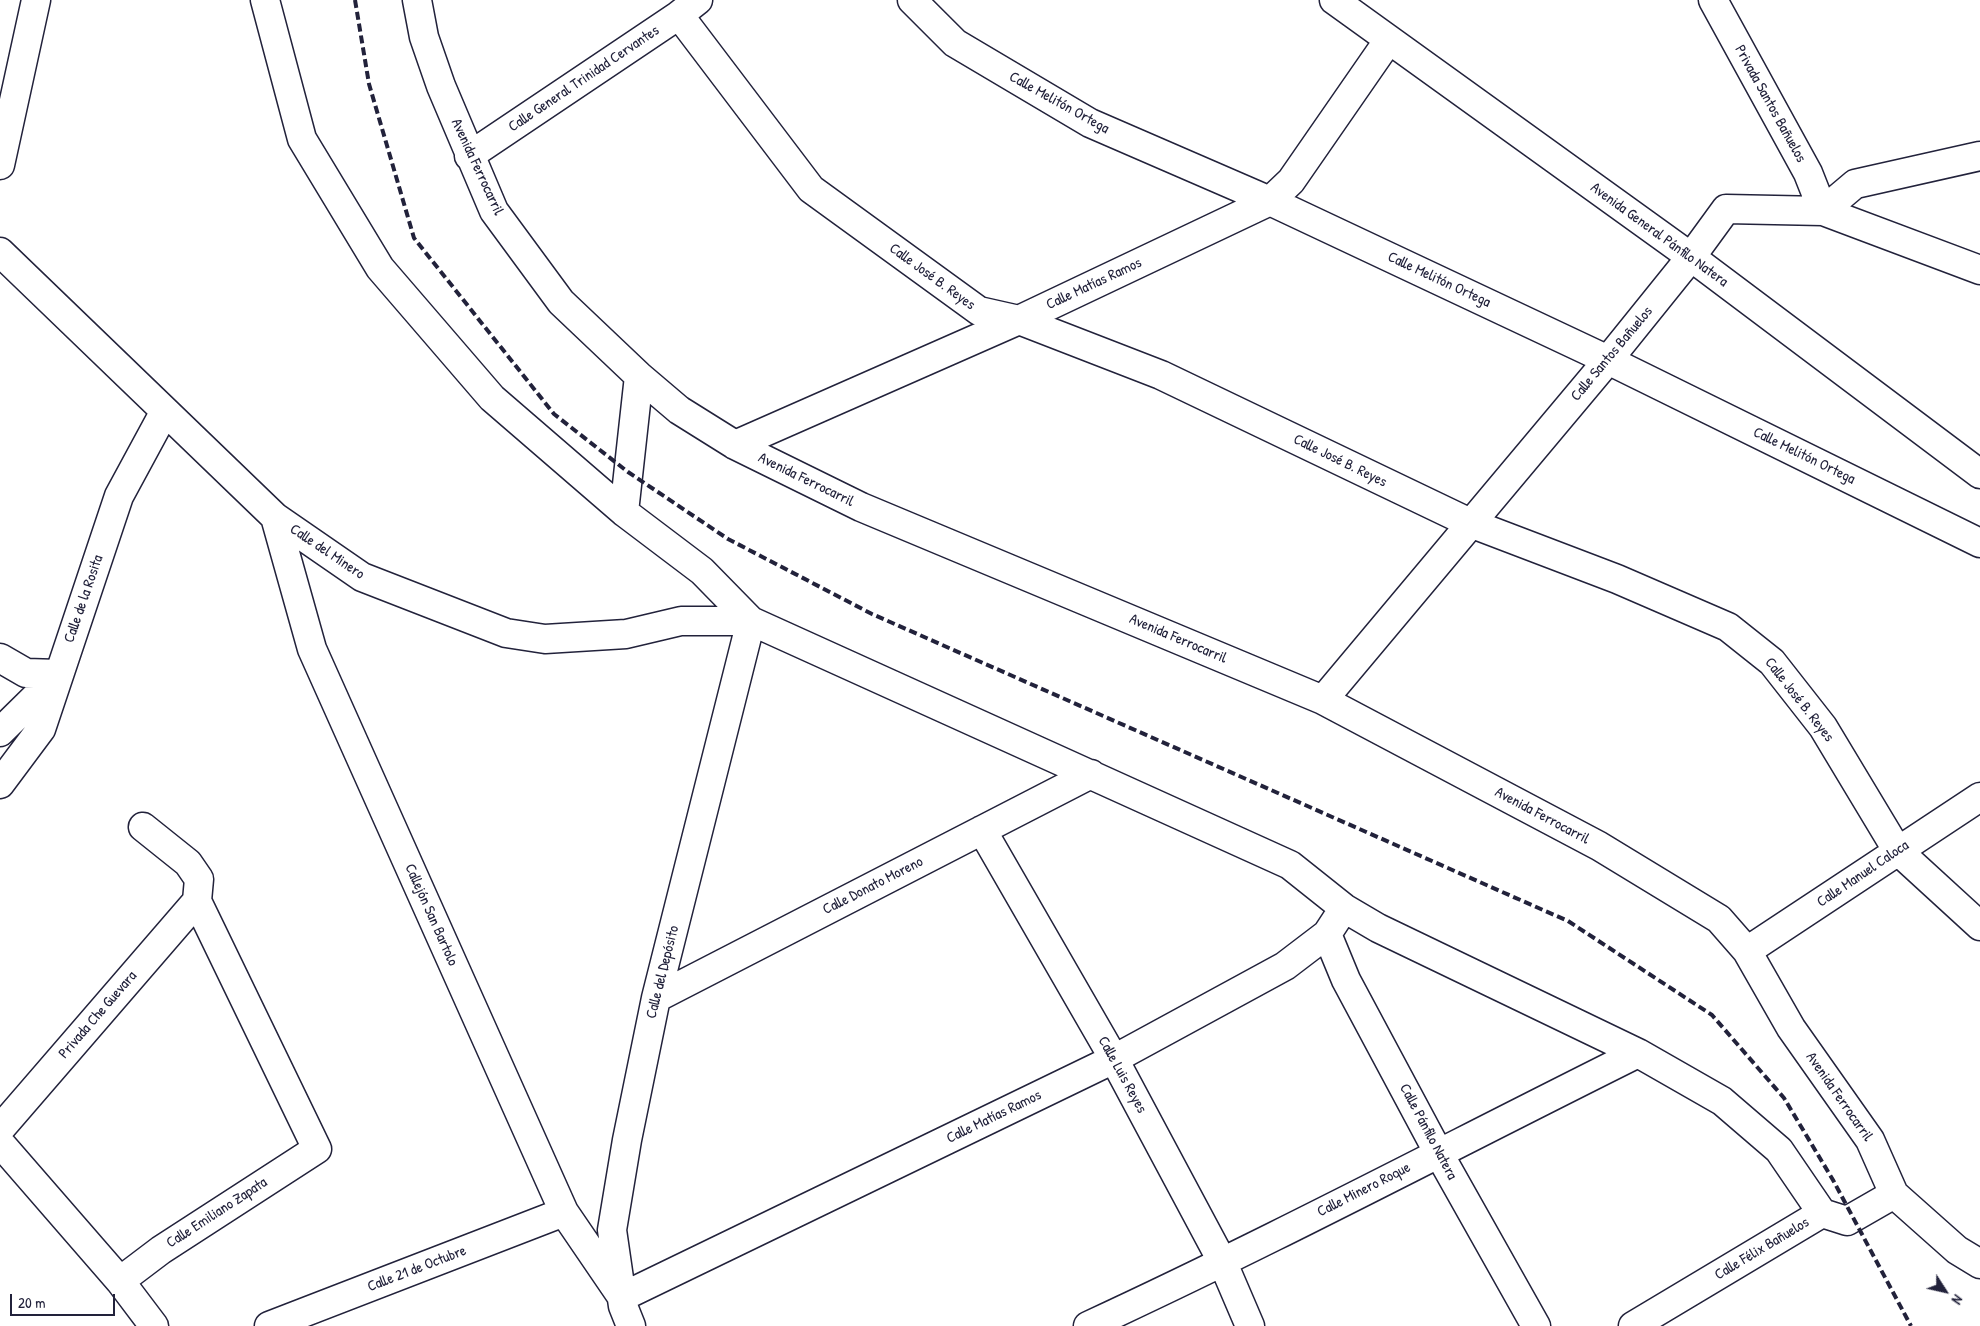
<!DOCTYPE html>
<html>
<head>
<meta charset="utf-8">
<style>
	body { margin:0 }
	#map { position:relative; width:1980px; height:1326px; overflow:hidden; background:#fff; font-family:"Patrick Hand",sans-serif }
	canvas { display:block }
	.north { position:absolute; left:1920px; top:1266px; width:50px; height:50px; -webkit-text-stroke:4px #fff; paint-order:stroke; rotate:125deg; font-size:14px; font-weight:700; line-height:20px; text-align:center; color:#22223b }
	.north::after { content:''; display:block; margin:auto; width:18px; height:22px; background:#22223b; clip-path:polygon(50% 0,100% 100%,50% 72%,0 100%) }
	.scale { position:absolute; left:10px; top:1294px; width:105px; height:22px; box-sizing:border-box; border:2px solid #22223b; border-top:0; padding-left:6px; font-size:15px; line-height:18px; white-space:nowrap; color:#22223b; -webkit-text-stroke:4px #fff; paint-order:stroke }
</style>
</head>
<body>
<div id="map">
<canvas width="1980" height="1326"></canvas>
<div class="north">N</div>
<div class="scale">20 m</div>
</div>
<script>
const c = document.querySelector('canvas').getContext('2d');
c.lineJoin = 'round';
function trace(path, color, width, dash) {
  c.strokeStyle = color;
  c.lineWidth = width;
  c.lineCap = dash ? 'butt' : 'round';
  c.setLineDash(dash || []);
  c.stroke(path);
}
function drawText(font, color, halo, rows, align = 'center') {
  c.font = font + ' "Patrick Hand",sans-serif';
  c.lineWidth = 5;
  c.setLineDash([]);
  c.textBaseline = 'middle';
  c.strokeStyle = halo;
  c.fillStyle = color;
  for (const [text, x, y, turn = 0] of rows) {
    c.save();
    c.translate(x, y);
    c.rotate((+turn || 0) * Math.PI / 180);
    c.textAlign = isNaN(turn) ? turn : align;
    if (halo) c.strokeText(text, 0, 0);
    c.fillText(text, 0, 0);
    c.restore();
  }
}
const minor = new Path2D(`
	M265,0L302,139L380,268L492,398L624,512L702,571L751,621L1290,865L1344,908L1378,928L1638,1053L1722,1101L1779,1150L1822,1213
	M417,0L424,37L441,86L494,211L561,302L639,376L679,410L735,445L861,507L1323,700L1599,846L1719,919L1747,951L1791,1028L1870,1140L1894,1194L1957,1250L1980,1264
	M912,0L955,43L1090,123L1270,201L1608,360L1980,543
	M1334,0L1691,257L1980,474
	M1713,0L1808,173L1823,211L1980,270
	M679,15L811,189L979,311L1019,320L1161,375L1470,523L1617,579L1728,627L1772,662L1823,727L1897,850L1980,926
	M469,156L679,15L698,0
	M0,165L36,0
	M0,252L275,517L362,577L506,633L545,639L626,634L681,621H751
	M735,445L1019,320L1270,201L1291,181L1388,41
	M624,512L639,376
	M275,517L312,649L564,1212L622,1297
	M0,658L26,673L59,674
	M1323,700L1608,360L1691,257L1726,209L1823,211L1855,184L1980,156
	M0,732L56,677
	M0,784L41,729L119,496L165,411
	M982,830L1114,1059L1223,1263L1250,1326
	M1327,934L1346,980L1438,1152L1536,1326
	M1747,951L1980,797
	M656,998L1091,774
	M0,1129L197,901
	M0,1143L120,1281L154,1326
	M120,1281L161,1250L317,1149L197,901L199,879L188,863L143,827
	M622,1297L1114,1059L1285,966L1327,934L1344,908
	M269,1326L564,1212
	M631,1326L623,1306L612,1230L627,1140L656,998L751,621
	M1088,1326C1274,1240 1455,1144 1638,1053
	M1633,1326L1822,1213L1847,1221L1894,1194`);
const rail = new Path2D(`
	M355,0L369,84L414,238L554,414L628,472L728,539L872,614L1568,921L1712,1015L1784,1098L1833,1180L1911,1326`);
const streetNames = [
	["Calle General Trinidad Cervantes",584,79,-34],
	["Calle Melitón Ortega",1059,103,29],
	["Privada Santos Bañuelos",1770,104,61],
	["Avenida Ferrocarril",477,167,65],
	["Avenida General Pánfilo Natera",1659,235,36],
	["Calle José B. Reyes",932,277,36],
	["Calle Melitón Ortega",1439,280,25],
	["Calle Matías Ramos",1094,284,-25],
	["Calle Santos Bañuelos",1612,354,-50],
	["Calle Melitón Ortega",1804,456,26],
	["Calle José B. Reyes",1340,461,26],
	["Avenida Ferrocarril",806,480,26],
	["Calle del Minero",327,552,34],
	["Calle de la Rosita",84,599,-71],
	["Avenida Ferrocarril",1178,639,23],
	["Calle José B. Reyes",1799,700,52],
	["Avenida Ferrocarril",1542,816,28],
	["Calle Manuel Caloca",1863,874,-34],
	["Calle Donato Moreno",873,886,-27],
	["Callejón San Bartolo",431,915,66],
	["Calle del Depósito",663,972,-76],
	["Privada Che Guevara",98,1015,-49],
	["Calle Luis Reyes",1122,1075,61],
	["Avenida Ferrocarril",1839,1097,55],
	["Calle Matías Ramos",994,1117,-26],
	["Calle Pánfilo Natera",1428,1132,62],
	["Calle Minero Roque",1364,1190,-27],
	["Calle Emiliano Zapata",217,1213,-33],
	["Calle Félix Bañuelos",1762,1249,-31],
	["Calle 21 de Octubre",417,1269,-21]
];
trace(minor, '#22223b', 31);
trace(minor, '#fff', 28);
trace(rail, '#22223b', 4, [8, 4]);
drawText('15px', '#22223b', '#fff', streetNames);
</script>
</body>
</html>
